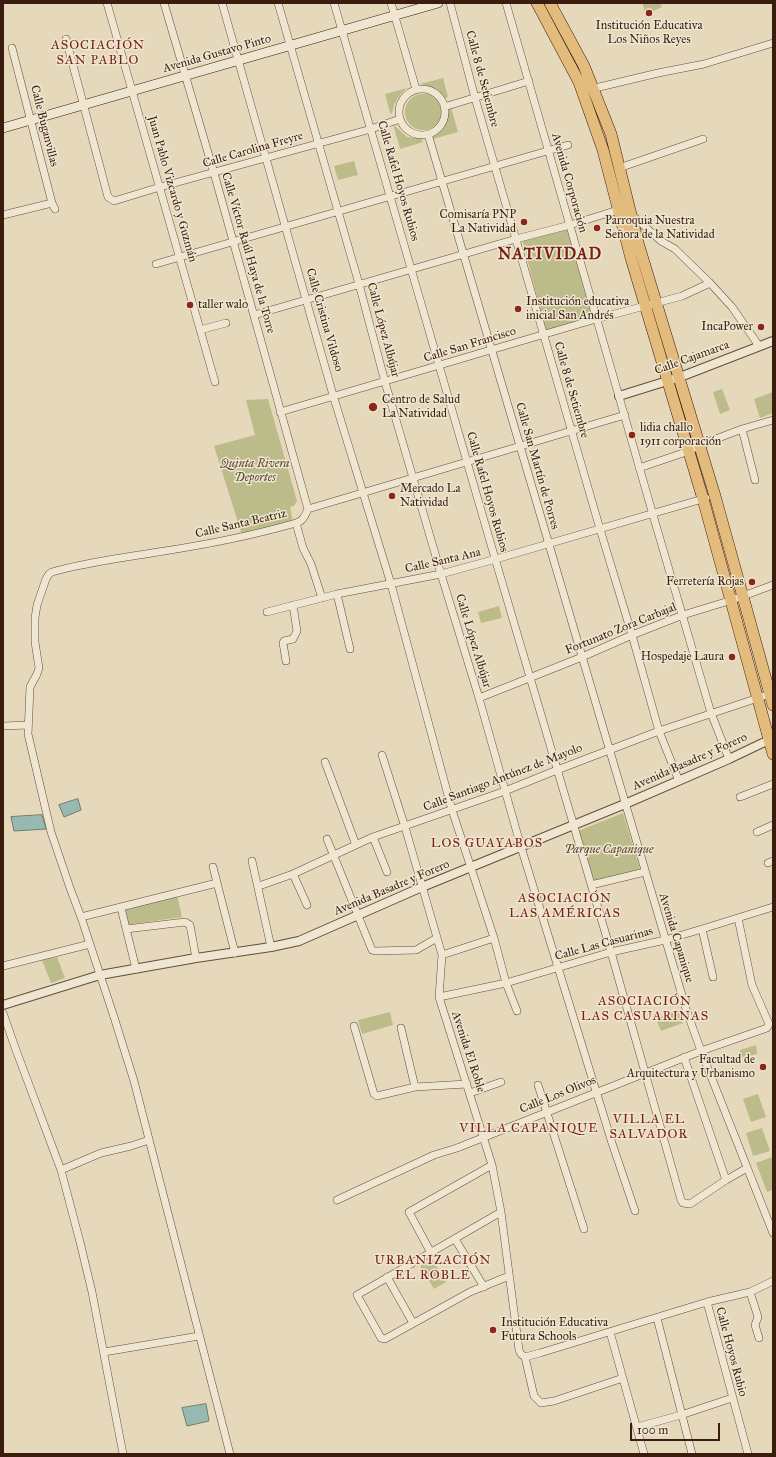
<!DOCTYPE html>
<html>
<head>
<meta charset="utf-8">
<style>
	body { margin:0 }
	#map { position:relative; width:776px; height:1457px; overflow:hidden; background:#e6d8ba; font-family:"IM FELL Great Primer",serif }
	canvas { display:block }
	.frame { position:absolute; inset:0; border:4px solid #3b1d0f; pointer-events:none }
	.scale { position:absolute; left:630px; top:1423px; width:90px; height:18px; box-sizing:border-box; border:2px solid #3b1d0f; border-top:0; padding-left:5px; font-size:12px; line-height:14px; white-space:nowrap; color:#3b1d0f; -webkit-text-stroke:3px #efe6d2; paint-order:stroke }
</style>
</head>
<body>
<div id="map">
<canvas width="776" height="1457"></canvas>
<div class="frame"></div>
<div class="scale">100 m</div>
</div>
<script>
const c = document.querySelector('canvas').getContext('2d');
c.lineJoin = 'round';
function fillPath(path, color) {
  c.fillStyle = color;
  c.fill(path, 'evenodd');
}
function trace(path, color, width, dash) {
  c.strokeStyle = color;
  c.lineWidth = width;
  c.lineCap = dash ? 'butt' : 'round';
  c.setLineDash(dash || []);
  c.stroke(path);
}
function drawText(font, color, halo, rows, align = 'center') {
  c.font = font + ' "IM FELL Great Primer",serif';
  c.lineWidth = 3;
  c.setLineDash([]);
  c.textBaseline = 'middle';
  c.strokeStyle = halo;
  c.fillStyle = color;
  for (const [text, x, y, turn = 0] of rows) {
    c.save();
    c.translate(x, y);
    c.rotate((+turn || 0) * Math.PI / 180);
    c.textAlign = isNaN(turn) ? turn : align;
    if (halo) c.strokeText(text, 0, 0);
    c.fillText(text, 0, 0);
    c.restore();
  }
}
const green = new Path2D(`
	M642,3H660L662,7L646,14Z
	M443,78L448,97L444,99C439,89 431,87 420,84Z
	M407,88C398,96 394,102 392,114L390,113L385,94Z
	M405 112a18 18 0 1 1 36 0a18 18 0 1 1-36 0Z
	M451,107L458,132L433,139V136L445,124L448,110Z
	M393,124L407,137L422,139L423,142L400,149Z
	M354,161L358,175L338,180L334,166Z
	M567,227L593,319L546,332L522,239Z
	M722,389L730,410L720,414L713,392Z
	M773,392V413L760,418L754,399Z
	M268,399L297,501L294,506L290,507L293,522L242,535L214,446L255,435L246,400Z
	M499,606L502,618L481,623L478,612Z
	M623,813L640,869L593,881L578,831Z
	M177,895L182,917L126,925L123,908Z
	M57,957L65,978L51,983L42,960Z
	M678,1010L683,1023L661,1031L656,1019Z
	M390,1012L393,1025L362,1034L358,1020Z
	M756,1045L757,1054L740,1058V1050Z
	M758,1094L766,1117L751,1122L743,1099Z
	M762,1128L770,1151L753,1156L746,1133Z
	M772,1157L773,1190L767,1192L756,1163Z
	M432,1259L446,1282L434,1289L420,1266Z`);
const water = new Path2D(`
	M78,799L81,810L64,817L59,805Z
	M42,815L46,829L14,831L11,817Z
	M206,1404L209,1421L187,1426L182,1408Z`);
const minor = new Path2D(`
	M107,3L215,382
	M164,3L214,173L308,509
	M222,3L333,395L391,584L452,810L494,938L506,983L517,1011
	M278,3L359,284L385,382L441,574L479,698L521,847L612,1143L635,1211
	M334,3L494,555L611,952L681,1200L683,1203L690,1204L726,1180L747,1168
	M391,3L416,89
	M450,3L475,98L600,529L632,635L659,731L679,781
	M506,3L653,515L711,713L729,759
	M66,39L108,197L114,201L160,187L371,129L400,119
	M12,48L52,203L55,209
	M591,89L658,73L704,64L773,43
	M399 112a23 23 0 1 1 46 0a23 23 0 1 1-46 0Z
	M444,107L529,81
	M428,134L686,1009L701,1051L773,1233
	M619,168L703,139
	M631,214L661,241L675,249L710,283L732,307L759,346
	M3,215L52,203
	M156,264L568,145
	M254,315L516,239L570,225L621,209
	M200,330L226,323
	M280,412L596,319L682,296L710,283
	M742,429L755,480
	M639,468L689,451L700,445L742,429L773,420
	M296,523L303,548L311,564L322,598
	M337,594L350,649
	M267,612L337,594L441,574L496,559L706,498
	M286,661L283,643L284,641L293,639L297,631L293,605
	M479,698L582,657L632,635L683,615L732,600L773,585
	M3,726L27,725
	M382,755L405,827L442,955L439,997L492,1165L501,1212L519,1350L521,1354L525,1357
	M325,762L356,845
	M740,797L773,784
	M757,832L773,825
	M373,837L387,872
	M327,839L372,950L375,951L416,950L437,938
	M252,861L271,947
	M768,863L773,861
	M213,867L235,953
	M293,874L307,905
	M591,885L645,872
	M259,886L293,874L373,837L505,791L557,770L659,731L770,694
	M121,908L136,969
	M81,917L217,883
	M126,929L185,922L190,925L196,958
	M702,929L713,977
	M442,955L494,938
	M3,966L90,944
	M439,997L506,983L611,952L665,940L702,929L773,907
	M3,1013L16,1050L61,1170L80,1242L92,1292L123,1454
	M354,1026L374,1094L377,1096L415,1087L467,1084
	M401,1028L415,1087
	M684,1057L726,1180
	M538,1085L584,1229
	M470,1093L501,1082
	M61,1170L101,1153L131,1146L149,1140
	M337,1200L434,1155L457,1148L701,1051L767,1028L769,1024L752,985L738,918
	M501,1212L357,1295L381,1338L385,1339L470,1292L509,1276
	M455,1239L484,1287
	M431,1253L409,1212L492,1165
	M387,1277L413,1323
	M750,1292L758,1317L755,1325L759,1338
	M707,1302L748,1454
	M657,1318L692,1454
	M610,1332L644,1454
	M104,1352L199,1336
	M525,1357L540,1353L707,1302L750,1292L773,1281
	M525,1357L534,1396L541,1403L554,1401L623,1378
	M637,1427L681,1415L732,1398
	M230,1454L134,1081L114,1017L81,917L70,888L51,832L28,734L30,687L37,674L39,668L35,642V618L37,605L46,579L49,574L52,572C87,562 122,558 158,552C204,545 251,536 296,523C303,521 305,516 308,509L625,415`);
const tertiary = new Path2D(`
	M619,396L680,377L773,341
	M3,1005L100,975L196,958L271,947L299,941L422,887L625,804L729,759L773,738`);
const secondary = new Path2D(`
	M3,128L438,3`);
const trunk = new Path2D(`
	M537,3L579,82L603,150L631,258L703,499L773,754
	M550,3L584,66L611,134L638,243L715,496L773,705`);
const markers = [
	[649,13,4,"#8f2418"],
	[524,222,4,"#8f2418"],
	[597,228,4,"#8f2418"],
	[190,305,4,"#8f2418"],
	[518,309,4,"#8f2418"],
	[761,327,4,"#8f2418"],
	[373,407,5,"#8f2418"],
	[632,435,4,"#8f2418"],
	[392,496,4,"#8f2418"],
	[752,582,4,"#8f2418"],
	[732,657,4,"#8f2418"],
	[763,1067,4,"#8f2418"],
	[493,1330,4,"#8f2418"]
];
const poiNames = [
	["Institución Educativa",649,26,"center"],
	["Los Niños Reyes",649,40,"center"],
	["Comisaría PNP",516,215,"right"],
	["La Natividad",516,229,"right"],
	["Parroquia Nuestra",605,221],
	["Señora de la Natividad",605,235],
	["Institución educativa",526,302],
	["inicial San Andrés",526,316],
	["taller walo",198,305],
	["IncaPower",753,327,"right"],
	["Centro de Salud",382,400],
	["La Natividad",382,414],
	["lidia challo",640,428],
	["1911 corporación",640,442],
	["Mercado La",400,489],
	["Natividad",400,503],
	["Ferretería Rojas",744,582,"right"],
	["Hospedaje Laura",724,657,"right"],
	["Facultad de",755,1060,"right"],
	["Arquitectura y Urbanismo",755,1074,"right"],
	["Institución Educativa",501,1323],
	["Futura Schools",501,1337]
];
const streetNames = [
	["Avenida Gustavo Pinto",217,54,-16],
	["Calle 8 de Setiembre",482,79,75],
	["Calle Buganvillas",44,126,76],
	["Calle Carolina Freyre",253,150,-16],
	["Calle Rafel Hoyos Rubios",398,181,74],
	["Avenida Corporación",569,183,74],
	["Juan Pablo Vizcardo y Guzmán",172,189,74],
	["Calle Víctor Raúl Haya de la Torre",248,253,74],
	["Calle Cristina Vildoso",324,320,74],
	["Calle López Albújar",383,330,75],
	["Calle San Francisco",470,345,-17],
	["Calle Cajamarca",692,358,-20],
	["Calle 8 de Setiembre",571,390,74],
	["Calle San Martín de Porres",537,466,74],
	["Calle Rafel Hoyos Rubios",487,492,74],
	["Calle Santa Beatriz",241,524,-13],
	["Calle Santa Ana",443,561,-13],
	["Fortunato Zora Carbajal",621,629,-22],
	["Calle López Albújar",473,641,73],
	["Avenida Basadre y Forero",690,762,-24],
	["Calle Santiago Antúnez de Mayolo",503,778,-21],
	["Avenida Basadre y Forero",392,888,-23],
	["Avenida Capanique",676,938,73],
	["Calle Las Casuarinas",604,944,-15],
	["Avenida El Roble",468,1052,72],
	["Calle Los Olivos",558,1095,-22],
	["Calle Hoyos Rubio",731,1352,75]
];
const parkNames = [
	["Quinta Rivera",255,464],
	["Deportes",255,478],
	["Parque Capanique",609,850]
];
const neighbourhoodNames = [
	["ASOCIACIÓN",98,46],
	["SAN PABLO",98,61],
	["LOS GUAYABOS",487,844],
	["ASOCIACIÓN",565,899],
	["LAS AMÉRICAS",565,914],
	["ASOCIACIÓN",645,1002],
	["LAS CASUARINAS",645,1017],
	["VILLA EL",649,1120],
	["SALVADOR",649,1135],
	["VILLA CAPANIQUE",529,1129],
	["URBANIZACIÓN",433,1261],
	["EL ROBLE",433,1276]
];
const districtNames = [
	["NATIVIDAD",550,255]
];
fillPath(green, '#bcbc8b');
fillPath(water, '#96bab0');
trace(water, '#727b70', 1);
trace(minor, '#664c3a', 8);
trace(tertiary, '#664c3a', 10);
trace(secondary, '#3b1d0f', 10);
trace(trunk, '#3b1d0f', 12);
trace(minor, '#efe6d2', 7);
trace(tertiary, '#efe6d2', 8);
trace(secondary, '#efe6d2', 9);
trace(trunk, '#e3bc7d', 11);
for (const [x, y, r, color] of markers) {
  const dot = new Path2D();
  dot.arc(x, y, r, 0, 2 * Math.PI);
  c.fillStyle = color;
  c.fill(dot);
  trace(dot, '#efe6d2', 1.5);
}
drawText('12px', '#3b1d0f', '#efe6d2', poiNames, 'left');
drawText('12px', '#3b1d0f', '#efe6d2', streetNames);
drawText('italic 12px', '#5b452e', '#efe6d2', parkNames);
c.letterSpacing = '1px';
drawText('13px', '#7a1f14', '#efe6d2', neighbourhoodNames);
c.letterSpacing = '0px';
c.letterSpacing = '1px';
drawText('bold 16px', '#7a1f14', '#efe6d2', districtNames);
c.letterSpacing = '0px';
</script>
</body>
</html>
